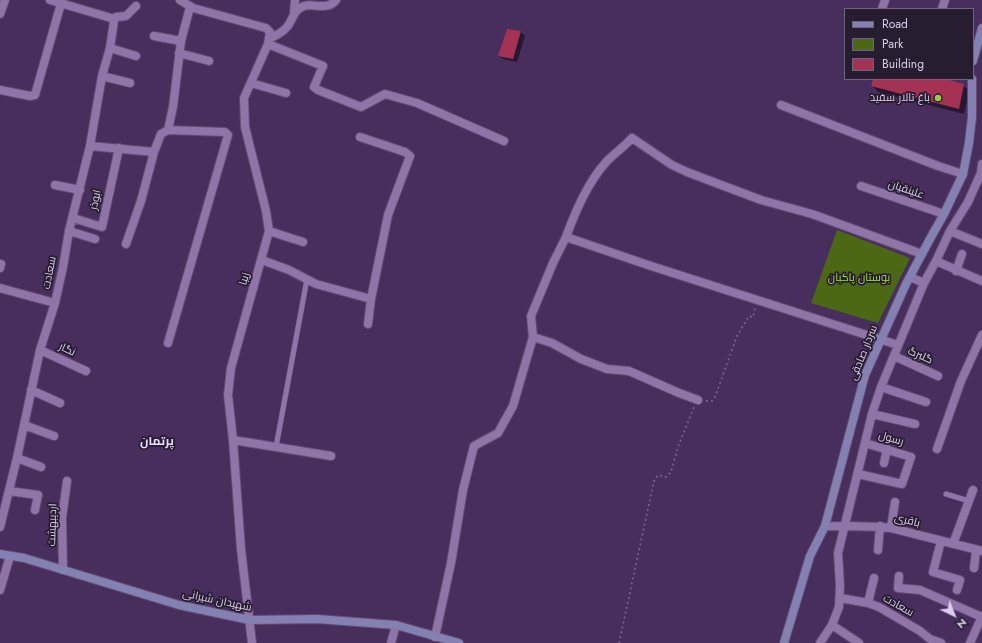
<!DOCTYPE html>
<html>
<head>
<meta charset="utf-8">
<style>
	body { margin:0 }
	#map { position:relative; width:982px; height:643px; overflow:hidden; background:#472e5c; font-family:Jost,sans-serif }
	canvas { display:block }
	.legend { position:absolute; left:844px; top:8px; width:130px; height:72px; box-sizing:border-box; background:#271d31; border:1px solid #6f647b; margin:0; padding:5px 7px; list-style:none; font-size:12px; color:#dbceea }
	.legend li { display:flex; align-items:center; gap:8px; height:20px }
	.legend b { width:20px; border:1px solid #6f647b }
	.north { position:absolute; left:934px; top:595px; width:40px; height:40px; -webkit-text-stroke:3px #271d31; paint-order:stroke; rotate:137deg; font-size:11px; font-weight:700; line-height:16px; text-align:center; color:#dbceea }
	.north::after { content:''; display:block; margin:auto; width:14px; height:18px; background:#dbceea; clip-path:polygon(50% 0,100% 100%,50% 72%,0 100%) }
</style>
</head>
<body>
<div id="map">
<canvas width="982" height="643"></canvas>
<ul class="legend">
<li><b style="height:5px;background:#8380b2"></b>Road</li>
<li><b style="height:11px;background:#4b6813"></b>Park</li>
<li><b style="height:11px;background:#a63253"></b>Building</li>
</ul>
<div class="north">N</div>
</div>
<script>
const c = document.querySelector('canvas').getContext('2d');
c.lineJoin = 'round';
function fillPath(path, color) {
  c.fillStyle = color;
  c.fill(path, 'evenodd');
}
function trace(path, color, width, dash) {
  c.strokeStyle = color;
  c.lineWidth = width;
  c.lineCap = dash ? 'butt' : 'round';
  c.setLineDash(dash || []);
  c.stroke(path);
}
function drawText(font, color, halo, rows, align = 'center') {
  c.font = font + ' Jost,Cairo,sans-serif';
  c.lineWidth = 3.5;
  c.setLineDash([]);
  c.textBaseline = 'middle';
  c.strokeStyle = halo;
  c.fillStyle = color;
  for (const [text, x, y, turn = 0] of rows) {
    c.save();
    c.translate(x, y);
    c.rotate((+turn || 0) * Math.PI / 180);
    c.textAlign = isNaN(turn) ? turn : align;
    if (halo) c.strokeText(text, 0, 0);
    c.fillText(text, 0, 0);
    c.restore();
  }
}
const green = new Path2D(`
	M837,230L910,258L878,323L811,303Z`);
const shadow = new Path2D(`
	M521,32L525,36L517,62L503,59L499,56Z
	M874,79H942L963,85L969,91L964,114L878,92L873,86Z`);
const building = new Path2D(`
	M507,29L521,31L513,59L498,56Z
	M873,79H946L964,84L959,109L871,86Z`);
const path = new Path2D(`
	M706,401H712L715,397L737,336L749,316L753,317L755,308
	M619,643L654,481L658,475L666,477L671,472L678,447L694,407`);
const lane = new Path2D(`
	M276,447L307,279
	M946,494L969,501`);
const street = new Path2D(`
	M180,0L193,8L266,28L270,32L268,44L244,98L245,127L266,211L269,231L231,368L228,395L233,440L241,549L252,643
	M882,9L885,0
	M942,9L945,0
	M294,13L295,0
	M0,14L5,0
	M113,19L116,17L126,16L136,6
	M154,36L181,41
	M269,39C275,36 282,33 287,27C293,20 293,10 304,6C315,3 328,11 336,0
	M268,44L323,66L314,87L318,90L361,107L385,94L417,103L504,141
	M110,48L136,56
	M179,53L209,61
	M102,76L130,83
	M251,83L286,93
	M0,90L30,96L35,95L62,0
	M781,105L938,166L963,174
	M168,130L173,107L181,41L190,7
	M360,137L405,152L410,156L388,215L371,299
	M90,146L154,152
	M55,185L80,190
	M861,186L944,214
	M73,218L102,227L119,148
	M69,231L95,239
	M269,231L303,242
	M950,231L982,244
	M566,237C576,210 588,182 607,161C615,153 624,147 632,138L672,165L687,172L761,200L812,214L922,254
	M126,244L141,201L154,152L161,134L168,130L225,132L228,135L168,343
	M262,260L289,270L316,284L371,299L368,324
	M936,261L982,281
	M0,268L1,264
	M956,271L962,254
	M910,277L924,283
	M0,288L55,303
	M533,337L531,316L553,263L566,237L651,266L898,345
	M40,350L86,371
	M894,356L938,376
	M881,387L926,402
	M31,390L60,403
	M872,414L915,424
	M24,425L54,436
	M233,440L331,456
	M937,449L961,381L982,335
	M17,458L41,467
	M884,463L887,449
	M858,474L902,484L911,457L865,443
	M9,491L38,495L35,510
	M825,526C846,527 869,525 891,528L982,551
	M0,527L17,458L40,350L55,303L63,267L69,231L90,146L102,76L110,48L114,21L111,18L50,0
	M891,528L895,502
	M941,541L933,572L960,580L957,590
	M953,544L973,490
	M878,550L880,526
	M974,568L976,551
	M63,570L62,518L67,481
	M899,576L898,588L920,590L982,617
	M0,590L10,556
	M840,598L868,603L879,607L920,631L930,639L941,643
	M868,603L874,578
	M832,625L859,643
	M435,637L451,563L463,490L474,446L498,433L513,406L533,337L552,343L581,359L607,369L629,371L679,393L698,400
	M391,643L396,625
	M820,643L832,625L839,607L840,586L838,553L872,414L881,387L924,283L936,261L950,231L968,202L981,173L982,164
	M970,643L982,616`);
const secondary = new Path2D(`
	M973,61L982,28
	M0,554L24,558L179,605L250,620L317,619L396,625L459,643
	M784,643L810,556L825,526L865,375L906,284L931,237L944,214L963,174L969,143L972,117V79`);
const markers = [
	[938,98,4,"#97cc38"]
];
const poiNames = [
	["باغ تالار سفید",930,98]
];
const streetNames = [
	["علینقیان",906,190,19],
	["ابوذر",96,200,-78],
	["سعادت",50,273,-79],
	["زیبا",245,279,-74],
	["نگار",67,350,25],
	["سردار صادقی",864,353,-68],
	["گلبرگ",920,356,24],
	["رسول",891,439,17],
	["باقری",907,521,14],
	["اردیبهشت",53,525,-88],
	["شهیدان شیرانی",217,601,12],
	["سعادت",898,606,29]
];
const parkNames = [
	["بوستان پاکبان",859,278]
];
const neighbourhoodNames = [
	["پرتمان",157,442]
];
fillPath(green, '#4b6813');
fillPath(shadow, '#0007');
fillPath(building, '#a63253');
trace(lane, '#614c73', 6);
trace(street, '#614c73', 10);
trace(secondary, '#614c73', 10);
trace(path, '#7e6991', 1.5, [2, 3]);
trace(lane, '#8e74a7', 5);
trace(street, '#8e74a7', 8);
trace(secondary, '#8380b2', 8);
for (const [x, y, r, color] of markers) {
  const dot = new Path2D();
  dot.arc(x, y, r, 0, 2 * Math.PI);
  c.fillStyle = color;
  c.fill(dot);
  trace(dot, '#271d31', 1.5);
}
drawText('11px', '#dbceea', '#271d31', poiNames, 'right');
drawText('11px', '#dbceea', '#271d31', streetNames);
drawText('11px', '#a4da46', '#271d31', parkNames);
drawText('bold 12px', '#eddcfe', '#271d31', neighbourhoodNames);
</script>
</body>
</html>
